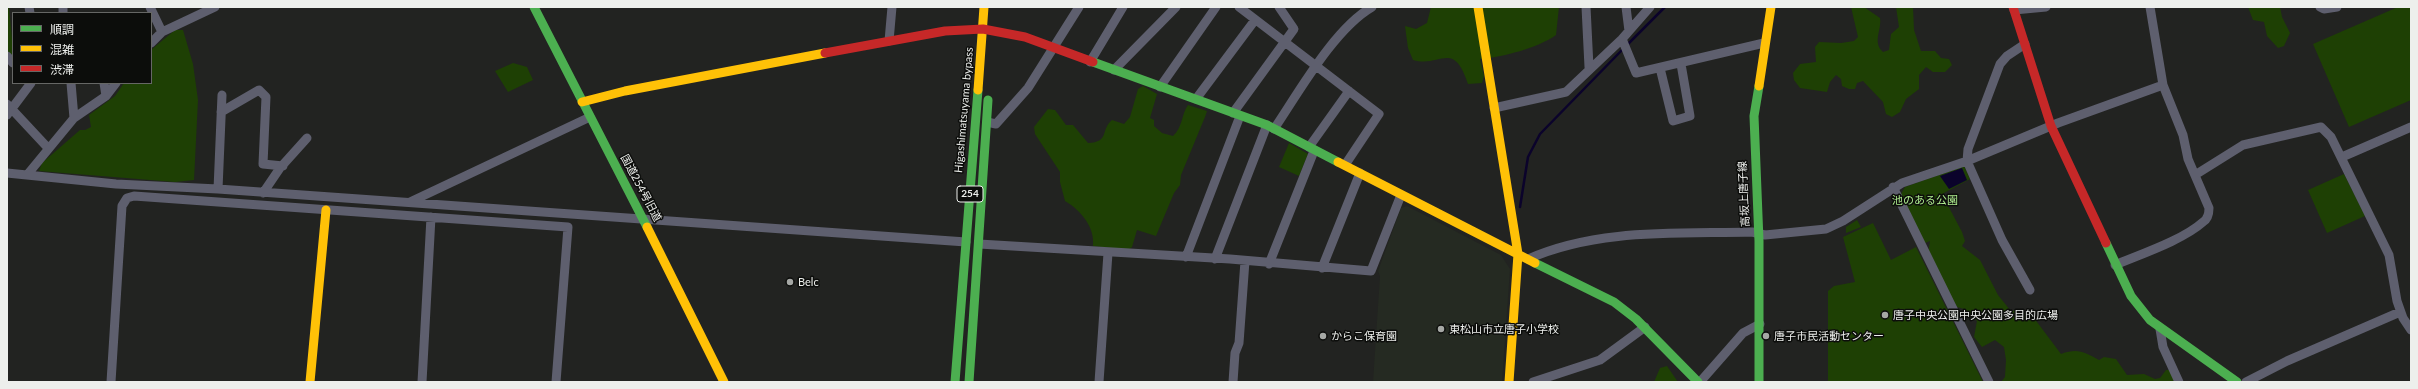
<!DOCTYPE html>
<html>
<head>
<meta charset="utf-8">
<style>
	body { margin:0 }
	#map { position:relative; width:2418px; height:389px; overflow:hidden; background:#222321; font-family:Lato,"Noto Sans JP",sans-serif }
	canvas { display:block }
	.frame { position:absolute; inset:0; border:8px solid #edefec; pointer-events:none }
	.legend { position:absolute; left:12px; top:12px; width:140px; height:72px; box-sizing:border-box; background:#0c0d0b; border:1px solid #666765; margin:0; padding:5px 7px; list-style:none; font-size:12px; color:#edefec }
	.legend li { display:flex; align-items:center; gap:8px; height:20px }
	.legend b { width:20px; border:1px solid #666765 }
</style>
</head>
<body>
<div id="map">
<canvas width="2418" height="389"></canvas>
<div class="frame"></div>
<ul class="legend">
<li><b style="height:5px;background:#4caf50"></b>順調</li>
<li><b style="height:5px;background:#ffc107"></b>混雑</li>
<li><b style="height:5px;background:#c62828"></b>渋滞</li>
</ul>
</div>
<script>
const c = document.querySelector('canvas').getContext('2d');
c.lineJoin = 'round';
function fillPath(path, color) {
  c.fillStyle = color;
  c.fill(path, 'evenodd');
}
function trace(path, color, width, dash) {
  c.strokeStyle = color;
  c.lineWidth = width;
  c.lineCap = dash ? 'butt' : 'round';
  c.setLineDash(dash || []);
  c.stroke(path);
}
function drawText(font, color, halo, rows, align = 'center') {
  c.font = font + ' Lato,"Noto Sans JP",sans-serif';
  c.lineWidth = 3;
  c.setLineDash([]);
  c.textBaseline = 'middle';
  c.strokeStyle = halo;
  c.fillStyle = color;
  for (const [text, x, y, turn = 0] of rows) {
    c.save();
    c.translate(x, y);
    c.rotate((+turn || 0) * Math.PI / 180);
    c.textAlign = isNaN(turn) ? turn : align;
    if (halo) c.strokeText(text, 0, 0);
    c.fillText(text, 0, 0);
    c.restore();
  }
}
const built = new Path2D(`
	M1407,206L1501,255L1510,269L1502,382H1373L1380,276L1378,271L1401,208Z`);
const green = new Path2D(`
	M7,7H9L13,50V54L11,55L7,51Z
	M1431,7H1559L1556,35C1538,48 1503,57 1480,59L1484,76L1482,83L1468,84C1453,39 1441,68 1413,60L1408,48L1405,26L1416,29L1427,23Z
	M1851,7H1864L1880,18C1882,30 1872,42 1883,52L1889,50L1891,34L1899,27L1896,7H1913L1914,30L1921,51H1935L1941,58L1949,59L1952,65L1945,72H1933L1926,67L1919,75V89L1906,99L1900,112L1892,117L1886,114L1883,102L1863,81L1857,83L1855,89H1849L1842,86L1841,79L1836,75L1830,82L1827,92L1800,88L1794,80L1793,73L1800,64L1816,62L1815,47L1819,42L1841,43L1854,41L1858,37Z
	M2248,7H2280L2282,17L2290,33L2284,46L2278,48L2267,36L2264,22L2253,20Z
	M2398,7H2411V100L2349,127L2313,44Z
	M175,30H183L193,64L198,100L194,180L175,182L39,171L42,163L80,130H85L91,127L89,115L115,96L124,83H151V50Z
	M513,63L527,67L533,80L508,92L495,71Z
	M1143,86L1157,94L1150,118L1154,120V126L1162,133L1173,136C1183,127 1181,115 1188,105L1207,111L1205,117L1181,175L1180,185L1174,193L1156,236L1137,230L1132,247L1128,250L1093,246C1095,228 1082,211 1065,201L1060,182V172L1035,134L1034,127L1048,109L1055,110L1066,125H1073L1088,143C1110,142 1100,130 1112,120L1124,124L1130,117L1138,89Z
	M1289,143L1308,154L1299,176L1279,167Z
	M1964,166L1970,179L1944,193V198L1962,232L1965,241L1962,246L1980,260L1998,295L2010,310L2031,314L2061,354C2078,348 2084,352 2099,360L2104,357L2116,359L2127,375L2144,374L2155,379L2160,378L2166,370H2170L2174,382H2001L2005,377L2006,360L2004,347L1995,340L1982,347L1974,337L1977,321L1964,309L1957,307L1928,253L1930,241L1925,243L1901,194L1905,187Z
	M2344,174L2365,216L2327,233L2308,190Z
	M1857,220L1861,227L1846,233V227Z
	M1873,223L1891,260L1916,247L1983,382H1828V291L1834,286L1855,282L1843,237Z
	M1667,366L1678,382H1654L1660,368Z`);
const water = new Path2D(`
	M1962,168L1967,180L1949,189L1940,176Z`);
const stream = new Path2D(`
	M1627,45L1665,7
	M1520,207L1528,157L1540,134L1623,49`);
const street = new Path2D(`
	M29,7L30,13
	M63,7V13
	M150,7L162,32
	M1239,7L1379,114L1345,165
	M1586,7L1589,67
	M1626,7L1629,31
	M2320,7L2324,9L2337,7
	M2014,10L2046,7
	M1622,39L1636,73L1764,43
	M889,41L892,7
	M151,43L162,32L215,7
	M2025,44L2007,56L2000,64L1968,149L1967,161L2002,240L2030,290
	M7,56L13,63
	M1090,62L1123,7
	M1660,68L1673,121L1690,116L1681,64
	M1114,70L1176,7
	M71,83L74,118
	M104,83L106,96
	M1160,87L1216,7
	M1196,99L1255,20
	M7,104L48,148
	M1494,108L1566,92L1622,39L1650,7
	M221,112L259,90L266,97L263,164L283,166
	M1233,113L1294,29L1279,7
	M7,115L31,83
	M987,122L996,124L1028,88L1079,7
	M1274,129C1299,92 1334,29 1372,7
	M1309,147L1349,91
	M2342,157L2411,127
	M7,173L116,184L218,189L966,242
	M27,175L74,118L106,96L116,83
	M2195,175L2243,145L2321,127L2331,137L2389,255L2397,301L2403,318L2411,330
	M1893,187L1989,382
	M218,189L222,95
	M263,193L280,168L307,138
	M410,202L590,117
	M979,244L1230,259L1371,271L1401,195
	M1186,257L1240,116
	M1215,259L1267,125
	M1528,259C1598,228 1677,234 1752,232L1765,235L1826,229L1843,221L1902,183L1967,161L2058,123L2163,85
	M1269,264L1314,151
	M2115,265C2141,254 2183,240 2203,222C2208,219 2209,214 2209,208L2188,159L2183,135L2163,85L2150,7
	M1322,268L1360,173
	M2160,329L2163,347L2179,382
	M111,382L122,206L127,198L134,196L568,227L556,382
	M422,382L431,217
	M1099,382L1108,253
	M1233,382L1235,353L1239,343L1245,261
	M1533,382L1600,360L1645,327
	M1700,382L1743,333L1760,324
	M2246,382L2287,361L2400,312`);
const fast = new Path2D(`
	M534,7L647,227
	M1093,62L1267,125L1338,162
	M1759,86L1754,116L1759,241V382
	M2106,243L2131,296L2150,320L2237,382
	M1535,263L1614,302L1636,319L1698,382
	M955,382L978,90
	M969,382L988,100`);
const slow = new Path2D(`
	M1478,7L1518,254L1509,382
	M1759,86L1771,7
	M978,90L984,7
	M582,102L625,91L825,53
	M1338,162L1535,263
	M647,227L724,382
	M310,382L326,210`);
const jam = new Path2D(`
	M2013,7L2051,126L2106,243
	M825,53L945,31L983,29L1025,37L1093,62`);
const markers = [
	[790,282,4,"#a6a8a5"],
	[1885,315,4,"#a6a8a5"],
	[1441,329,4,"#a6a8a5"],
	[1323,336,4,"#a6a8a5"],
	[1766,336,4,"#a6a8a5"]
];
const shields = [
	[970,194,26]
];
const shieldNames = [
	["254",970,194]
];
const streetNames = [
	["Higashimatsuyama bypass",964,110,-85],
	["国道254号旧道",641,188,62],
	["高坂上唐子線",1744,194,-93]
];
const parkNames = [
	["池のある公園",1925,200]
];
const poiNames = [
	["Belc",798,282],
	["唐子中央公園中央公園多目的広場",1893,315],
	["東松山市立唐子小学校",1449,329],
	["からこ保育園",1331,336],
	["唐子市民活動センター",1774,336]
];
fillPath(built, '#252a22');
fillPath(green, '#1e4004');
fillPath(water, '#0b032b');
trace(stream, '#0b032b', 2.5);
trace(street, '#5e5f6e', 9);
trace(fast, '#4caf50', 9);
trace(slow, '#ffc107', 9);
trace(jam, '#c62828', 9);
for (const [x, y, r, color] of markers) {
  const dot = new Path2D();
  dot.arc(x, y, r, 0, 2 * Math.PI);
  c.fillStyle = color;
  c.fill(dot);
  trace(dot, '#0c0d0b', 1.5);
}
for (const [x, y, w] of shields) {
  const box = new Path2D();
  box.roundRect(x - w / 2, y - 8, w, 16, 3);
  c.fillStyle = '#0c0d0b';
  c.fill(box);
  trace(box, '#edefec', 1);
}
drawText('bold 10px', '#edefec', null, shieldNames);
drawText('11px', '#edefec', '#0c0d0b', streetNames);
drawText('11px', '#afee90', '#0c0d0b', parkNames);
drawText('11px', '#edefec', '#0c0d0b', poiNames, 'left');
</script>
</body>
</html>
